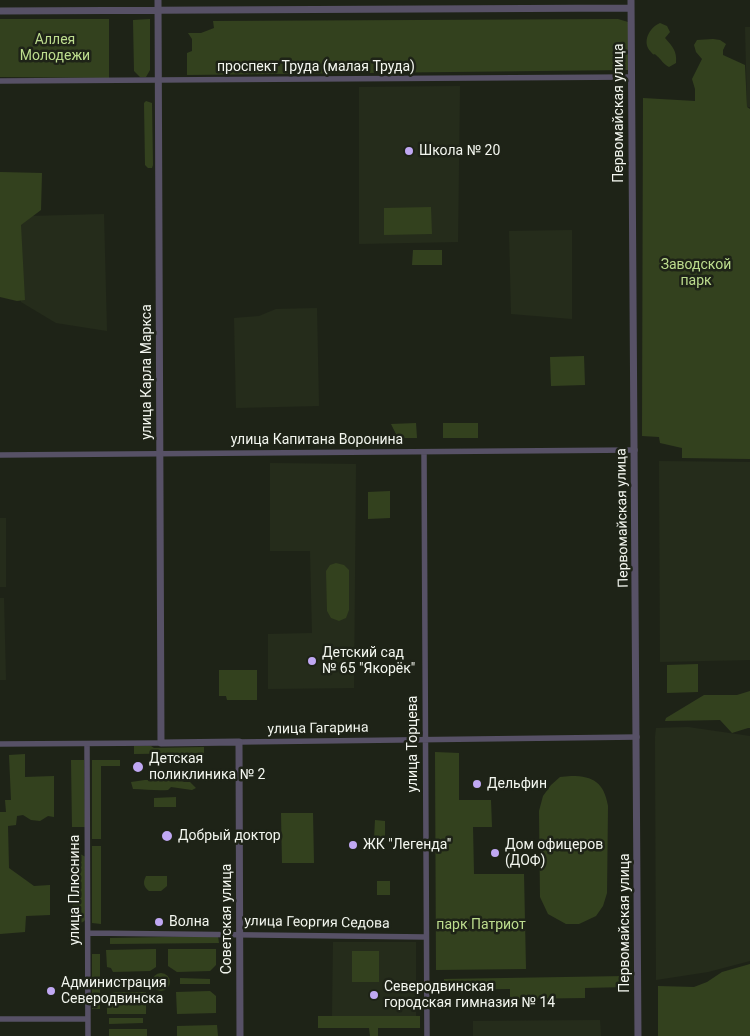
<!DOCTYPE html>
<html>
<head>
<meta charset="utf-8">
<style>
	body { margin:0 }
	canvas { display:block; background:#1e2317 }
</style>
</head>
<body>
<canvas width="750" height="1036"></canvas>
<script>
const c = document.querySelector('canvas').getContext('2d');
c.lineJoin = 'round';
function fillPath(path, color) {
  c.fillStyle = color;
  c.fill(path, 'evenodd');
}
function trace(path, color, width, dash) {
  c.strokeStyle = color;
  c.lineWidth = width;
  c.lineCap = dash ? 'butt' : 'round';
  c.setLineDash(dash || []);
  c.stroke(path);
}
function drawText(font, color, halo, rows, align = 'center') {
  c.font = font + ' Roboto,sans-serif';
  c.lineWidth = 5;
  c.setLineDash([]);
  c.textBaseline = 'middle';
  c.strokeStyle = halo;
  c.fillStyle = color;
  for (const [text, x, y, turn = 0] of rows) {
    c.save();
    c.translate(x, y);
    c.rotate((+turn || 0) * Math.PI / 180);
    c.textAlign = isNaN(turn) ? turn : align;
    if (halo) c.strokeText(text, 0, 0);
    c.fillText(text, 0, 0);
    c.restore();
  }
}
const built = new Path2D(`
	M745,27H750V107H747Z
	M460,86L458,242L359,244V87Z
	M104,214L107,331L56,323L21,302L19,222L30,216Z
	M572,230V319L511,314L509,231Z
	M317,308L319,406L236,408L234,318L259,316L276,309Z
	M659,461L750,462V660L660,662Z
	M270,463L356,464L354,688L268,689V634L312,633L310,551H270Z
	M0,518H6V587H0Z
	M0,598H4L6,680H0Z
	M688,727L750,736V961L708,972L656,980L655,737L656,728Z
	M333,942H416V1016H332Z
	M600,1020L601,1036H473V1021Z`);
const green = new Path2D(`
	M0,19H109V78L0,77Z
	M150,19V70L146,77H140L134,71L133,20Z
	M618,19L628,22V70L187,75V53L192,51V39L188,33H201L214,28L213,21Z
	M660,23L667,26L670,32L665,38C673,47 677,51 676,63L669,67C663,64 662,60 657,56C653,52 655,57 651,52C641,42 650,27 660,23Z
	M713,39L720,40L726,44L723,50V55L745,65L747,107L750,109V459L682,458V448L660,443L659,437L642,436L643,98L695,101V89L692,79L702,59L696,52L694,45L697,40Z
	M146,101L152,103L153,165L152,168H148L145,165L144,103Z
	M0,172L42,173L41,210L21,225L25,300L17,301L0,297Z
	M431,207L432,234L384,235V208Z
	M413,250H442V265H412Z
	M584,356L585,385L551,386L550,357Z
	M416,423L417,438H398L391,424Z
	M443,423H478V438H443Z
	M390,491V518L368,519V492Z
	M336,563L344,565L349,570V610L346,618L339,621L331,618L327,611L326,571L330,565Z
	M698,664V692L667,693V665Z
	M219,670H257V700H227L226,696H219Z
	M750,691V728H748L732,733L720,720L665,721L666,718L704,695H737Z
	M134,746H151L154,748L204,747V753L134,754Z
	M435,752L459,753V800H491L492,827H473L474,874H524L526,969L436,970Z
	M25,754V777L54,776V817L48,816L40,821L31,820L23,815L17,816L16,825L8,826L9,868L34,886L50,885V915L26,916L25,932L0,934V812H6L5,800H11L9,755Z
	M71,760H84L85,827H72Z
	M92,760H120V766H101V839H92Z
	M571,776C594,776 604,783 608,806L607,893L603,906L596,916L579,924H566L548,914L540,897L539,811L543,796L551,785L560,777Z
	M145,780H181L184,782H190L196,788L192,790L171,787L168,790C156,791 145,789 133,789L131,782Z
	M176,797V807H154V798Z
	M281,813H313L314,863H282Z
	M375,820L385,821V839H374Z
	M92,846H101V924L92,923Z
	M80,854L86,857V919L83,922L79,923L73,920L72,866L70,863L73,857Z
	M146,876H167V886L161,891H149C143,886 143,882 146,876Z
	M377,881H390V895H377Z
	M218,936L219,943L110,944V938Z
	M156,949V967L150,971L113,972L111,968L107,967L106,950Z
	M168,949H216V965L210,971L177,972L168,966Z
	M352,951H379V982H352Z
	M92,954H100V980H92Z
	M750,964V1036H658V986L694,987L707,982L722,972Z
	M152 982a9 9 0 1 1 18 0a9 9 0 1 1-18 0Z
	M625,976V987L585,988V998L510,999V989L444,990V979Z
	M180,978L210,979V984H180Z
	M113,979H144L145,986H113Z
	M92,982H100V1009H92Z
	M210,991L216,996V1013L177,1014L176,992Z
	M114,992H146V1014H107V998Z
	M420,1016V1028H378V1036H370L369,1028H318V1016Z
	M109,1018H143V1023L109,1024Z
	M217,1025L218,1036H177V1026Z
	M109,1029H147V1036H109Z`);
const minor = new Path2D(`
	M0,81L632,77
	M424,452L427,1036
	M0,455L635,450
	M239,742L637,737
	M0,744L161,743
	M87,744L88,1036
	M88,933L426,937
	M0,1019H88`);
const tertiary = new Path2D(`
	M158,0L161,743L239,742L240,1036
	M631,0L638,1036
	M0,11L631,8`);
const markers = [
	[409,151,5,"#c0a8f3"],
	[312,661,5,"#c0a8f3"],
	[138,767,6,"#c0a8f3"],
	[477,784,5,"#c0a8f3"],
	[167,836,6,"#c0a8f3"],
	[353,845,5,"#c0a8f3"],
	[495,853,5,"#c0a8f3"],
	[159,922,5,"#c0a8f3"],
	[51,991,5,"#c0a8f3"],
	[374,995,5,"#c0a8f3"]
];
const parkNames = [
	["Аллея",55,40],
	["Молодежи",55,56],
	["Заводской",696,265],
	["парк",696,281],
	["парк Патриот",481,925]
];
const streetNames = [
	["проспект Труда (малая Труда)",316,67],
	["Первомайская улица",619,113,-90],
	["улица Карла Маркса",147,372,-90],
	["улица Капитана Воронина",317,440],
	["Первомайская улица",623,518,-91],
	["улица Гагарина",318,729,-1],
	["улица Торцева",413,744,-90],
	["улица Плюснина",75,890,-90],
	["Советская улица",227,919,-90],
	["улица Георгия Седова",317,923,1],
	["Первомайская улица",625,923,-90]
];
const poiNames = [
	["Школа № 20",419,151],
	["Детский сад",322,653],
	["№ 65 \"Якорёк\"",322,669],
	["Детская",149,759],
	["поликлиника № 2",149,775],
	["Дельфин",487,784],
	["Добрый доктор",178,836],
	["ЖК \"Легенда\"",363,845],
	["Дом офицеров",505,845],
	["(ДОФ)",505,861],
	["Волна",169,922],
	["Администрация",61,983],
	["Северодвинска",61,999],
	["Северодвинская",384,987],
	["городская гимназия № 14",384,1003]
];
fillPath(built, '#252c1b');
fillPath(green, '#33411e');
trace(minor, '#575166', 5.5);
trace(tertiary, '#575166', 7);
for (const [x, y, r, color] of markers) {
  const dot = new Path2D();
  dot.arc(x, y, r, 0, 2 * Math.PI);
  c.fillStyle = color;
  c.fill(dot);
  trace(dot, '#1e2317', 2);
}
drawText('14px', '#bddd8e', '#1e2317', parkNames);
drawText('14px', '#f3f6ef', '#1e2317', streetNames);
drawText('14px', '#f3f6ef', '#1e2317', poiNames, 'left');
</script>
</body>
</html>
